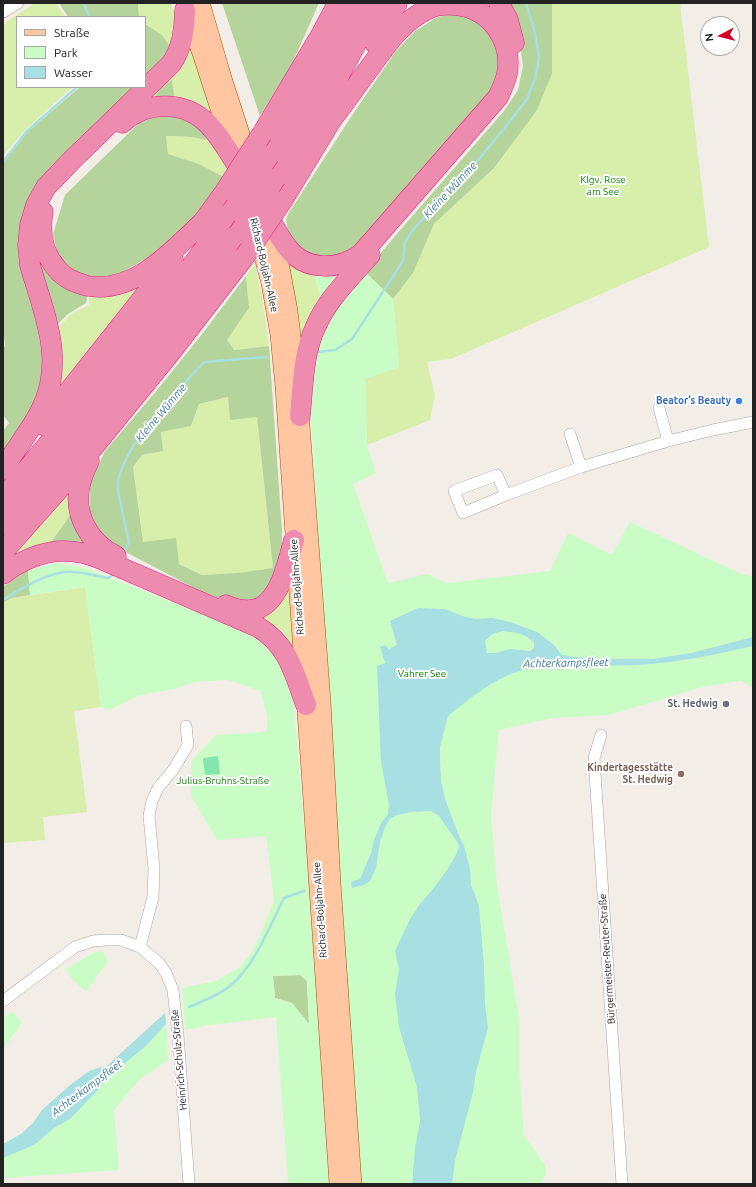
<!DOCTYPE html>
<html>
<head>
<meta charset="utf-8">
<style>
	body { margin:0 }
	#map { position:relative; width:756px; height:1187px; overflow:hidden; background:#f3ede8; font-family:Ubuntu,sans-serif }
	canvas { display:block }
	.frame { position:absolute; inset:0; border:4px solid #222; pointer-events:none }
	.legend { position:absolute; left:16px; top:16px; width:130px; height:72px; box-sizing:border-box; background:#fff; border:1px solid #a7a7a7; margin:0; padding:5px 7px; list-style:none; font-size:12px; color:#222 }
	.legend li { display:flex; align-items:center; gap:8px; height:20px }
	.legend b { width:20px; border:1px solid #a7a7a7 }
	.north { position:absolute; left:700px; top:16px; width:40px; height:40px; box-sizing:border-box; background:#fff; border:1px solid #a7a7a7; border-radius:50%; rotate:263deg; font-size:11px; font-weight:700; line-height:16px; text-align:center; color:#222 }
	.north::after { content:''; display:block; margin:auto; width:14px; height:18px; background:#d40024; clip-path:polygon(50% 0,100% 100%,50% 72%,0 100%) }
</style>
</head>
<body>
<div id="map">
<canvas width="756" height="1187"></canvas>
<div class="frame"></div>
<ul class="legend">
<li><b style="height:5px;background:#ffc6a1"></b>Straße</li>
<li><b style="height:11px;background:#cafdc5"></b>Park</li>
<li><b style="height:11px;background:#a7dfe2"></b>Wasser</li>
</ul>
<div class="north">N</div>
</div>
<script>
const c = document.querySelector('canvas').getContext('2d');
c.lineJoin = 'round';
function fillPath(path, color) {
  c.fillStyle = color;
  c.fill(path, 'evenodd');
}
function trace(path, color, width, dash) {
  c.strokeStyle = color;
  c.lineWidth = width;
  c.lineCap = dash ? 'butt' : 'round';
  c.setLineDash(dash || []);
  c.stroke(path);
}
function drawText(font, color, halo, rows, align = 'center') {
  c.font = font + ' Ubuntu,sans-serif';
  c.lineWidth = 4;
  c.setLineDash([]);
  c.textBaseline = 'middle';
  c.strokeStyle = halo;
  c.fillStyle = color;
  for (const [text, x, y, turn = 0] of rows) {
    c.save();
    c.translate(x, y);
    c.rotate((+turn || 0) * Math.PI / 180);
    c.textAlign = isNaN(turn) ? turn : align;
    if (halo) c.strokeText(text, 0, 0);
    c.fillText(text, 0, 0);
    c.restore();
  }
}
const grass = new Path2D(`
	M35,3H56L65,17H17V87H73L22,133L3,156V24Z
	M138,3H171L176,16L170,57L162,35L145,24V17H139Z
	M552,3H680L709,247L451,359L427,362L435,395L430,420L367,445L365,378L399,367L393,299L413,273L434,224L494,168L537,109L552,74Z
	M187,37L221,130L150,104V94Z
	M166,136C179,136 192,136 205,140L207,137L226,165L228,172L224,177L199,164L168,154Z
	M283,246L313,269L323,307L303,369Z
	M255,263L264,308L269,346L234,350L227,340L249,308L246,276Z
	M151,279L57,398L58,328L72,313L89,305V293Z
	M228,397L257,417L273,568L237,573L202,575L179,564L143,542L133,467L142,455L163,451L161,431L191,426L199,404Z
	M75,475V508L45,551L3,563Z
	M290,563L298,669L256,616Z
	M85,587L101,707L74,711L87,812L43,817L45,840L3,843V603L12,598Z`);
const forest = new Path2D(`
	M59,3H138L139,17H68Z
	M222,3H319L291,66L260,116Z
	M506,3H552V74L537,110L494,168L434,224L413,273L393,299L365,272L395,236L504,111L518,90L523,66L519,37Z
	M460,14L480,22L494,36L502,61L487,100L349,255L321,261L289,240L286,220L288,214L357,108L396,51L414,32L434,19L444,15Z
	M145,24L162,35L169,45L167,58L145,83Z
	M172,80L174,95L169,100L161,101L155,96L165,83Z
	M80,87H141L32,200L44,376L37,401L3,453V431L9,423L3,415V348L5,346L3,325V160L24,135Z
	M164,114L196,124L207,137L205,140C192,136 179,136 166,136L168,154L199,164L224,177L208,201L182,230L156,253L112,278L95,280L67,268L58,257L53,234L65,195L139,123Z
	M36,235L88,293L86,303L68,314L57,325L40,281Z
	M246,276L249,308L227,340L234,350L269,346L282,531V554L275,593L242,607L204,593L114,546L99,532L90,513V483L105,451L158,389L206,329ZM228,397L230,420L257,417L273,568L237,573L202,575L179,564L176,538L143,542L133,467L142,455L163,451L161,432L191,426L199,404Z
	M75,508L95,548L45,551Z
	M28,570L30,595L12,598L3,603V587Z
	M300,975L307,981L309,1024L292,1003L275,998L273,976Z`);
const park = new Path2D(`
	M313,269L343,271L323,307Z
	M365,272L393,299L399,367L365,379L367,445L376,473L353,484L388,583L427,574L447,583L550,571L568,533L612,555L630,522L737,572L753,577V688L741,681L702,687L609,715L552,718L499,730L491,816L497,885L519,1018V1066L524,1136L545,1165L546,1174L541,1184H360L310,404L314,358L326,321Z
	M58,563L85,568L223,622L277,648L293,693L304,826L310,847L331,1184H288L276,1017L211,1025L185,1030L182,988L216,981L239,968L254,949L274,901L266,836L217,840L191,796V761L216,735L252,733L267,731V716L261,691L228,680L195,682L175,689L140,695L109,710L101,707L85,587L30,595L28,570ZM300,975L307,981L309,1024L292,1003L275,998L273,976Z
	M103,951L108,961L86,992L72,979L66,969L95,952Z
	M13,1011L22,1023L3,1049V1018Z
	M165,1013L167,1034L168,1060L139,1080L114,1110L119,1170L3,1178V1144L21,1134L33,1123L42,1110L69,1086L89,1071L108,1065Z`);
const pitch = new Path2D(`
	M218,756L220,774L205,775L203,758Z`);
const water = new Path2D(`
	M418,608L445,609L462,616L476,619L493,618L513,623L537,632L553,644L562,655L574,657L607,659H653L691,653L753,637V646C714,655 675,663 636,665C597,667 557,660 520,671C493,679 469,699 448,716L440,747V762L441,780L445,799L459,836L464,846L470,869L471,885L479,906L484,966L485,1004L488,1028L476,1072L473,1092L455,1161L452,1184H412L415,1148L420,1121L417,1087L399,1027L395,994L399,969L395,951L410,919L420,904L432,890L447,870L455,857L459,847L456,840L439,816L431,811L411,812L397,815L390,819L385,827L380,842L376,868L370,881L364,885L352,888L351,882L360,879L371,853L374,840L381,823L388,814L389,805L381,762L377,666L385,663L380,647L385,645L389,649L397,645L390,621ZM503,631C515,633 526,633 534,643V648L530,651L510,649L496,653H487L485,641L492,634Z
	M165,1013L166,1024L148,1044L106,1079L97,1091L70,1119L54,1128L34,1145L3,1158V1144L21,1134L33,1123L42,1110L69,1086L89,1071L108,1065Z`);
const stream = new Path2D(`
	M83,3L90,17
	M3,162L26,132L77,87
	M318,352L335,350L352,339L403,261L405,242L412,231L446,193L470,170L511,120L527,99L536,76L539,56L535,33L526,3
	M124,552L129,542L118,492V480L124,463L133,446L189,378L204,362L266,357
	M3,600C22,588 51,570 74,572C85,573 97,576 108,578L114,574
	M189,1007C203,1001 218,996 230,986C254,967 270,926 284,898L304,891`);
const minor = new Path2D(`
	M3,12L18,3
	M659,408L668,441
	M570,434L581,467
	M497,475L506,495L463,513L454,491Z
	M506,495L581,467L668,441L713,430L753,422
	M601,735L594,758L622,1184
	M140,947L153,897L154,869L149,816L152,801L158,788L173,770L188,745L186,726
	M3,1001L75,947L93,941L106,940H121L140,947L159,963L166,973L173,990L178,1035L189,1184`);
const primary = new Path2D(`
	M201,3L222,75L251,165
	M185,10L201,53L233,152
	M255,227L270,283L279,335L284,387L338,1184
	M270,227L281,268L289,311L298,386L322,702L332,883L353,1184`);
const motorway = new Path2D(`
	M499,3L508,20L514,43
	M375,43L397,3
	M122,123C146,101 184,100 208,124C220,136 228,151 237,165
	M262,134L322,33L338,3
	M269,156L322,70L358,3
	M276,178L337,79L378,3
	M282,201L341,104
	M43,212C39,232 43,253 57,269C65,279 76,283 88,286C136,294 175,248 206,219
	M266,213C273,224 279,237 287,247C305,272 339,270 361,254L498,97C502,89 505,82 507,74C513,40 490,8 455,5C445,4 435,5 426,10C401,23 387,44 371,66C359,82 347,99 335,115
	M198,229L226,190
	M300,416C303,386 303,353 316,326C328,298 351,277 370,255
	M42,425L173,260
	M89,461C85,469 82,476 80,485C73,514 89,543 116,556
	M3,469C15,450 31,430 41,410C66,361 44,314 30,265L28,245L30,225L36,205L46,187L72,160L171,64C183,47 184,30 185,10
	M3,498L132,344L177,286L232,211
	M3,525L143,358L199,286L238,234
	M3,552L59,489L170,353L245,256
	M3,574C34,551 65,544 101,559L258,627C289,646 294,673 306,705
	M226,605C275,627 284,575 294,540`);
const motorwayBridge = new Path2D(`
	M226,190L262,134
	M232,211L269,156
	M238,234L276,178
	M245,256L282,201`);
const markers = [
	[739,401,4,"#3f7fe0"],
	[726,704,4,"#6b7280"],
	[681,774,4,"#8d6e63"]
];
const parkNames = [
	["Klgv. Rose",603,180],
	["am See",603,192],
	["Vahrer See",422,674],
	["Julius-Bruhns-Straße",223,781]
];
const streetNames = [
	["Richard-Boljahn-Allee",264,265,77],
	["Richard-Boljahn-Allee",297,587,-94],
	["Richard-Boljahn-Allee",320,910,-94],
	["Bürgermeister-Reuter-Straße",607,959,-94],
	["Heinrich-Schulz-Straße",179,1060,-95]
];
const shopNames = [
	["Beator‘s Beauty",731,401]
];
const worshipNames = [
	["St. Hedwig",718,704]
];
const educationNames = [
	["Kindertagesstätte",673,768],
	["St. Hedwig",673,780]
];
const waterNames = [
	["Kleine Wümme",450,190,-47],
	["Kleine Wümme",161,413,-50],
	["Achterkampsfleet",566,663,-1],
	["Achterkampsfleet",87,1088,-37]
];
fillPath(grass, '#d8efac');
fillPath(forest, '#b5d49b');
fillPath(park, '#cafdc5');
fillPath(pitch, '#82e6ae');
fillPath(water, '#a7dfe2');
trace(stream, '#a7dfe2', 2.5);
trace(minor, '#a6a6a6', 12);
trace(primary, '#a05000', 18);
trace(motorway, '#e71f86', 21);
trace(minor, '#fff', 11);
trace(primary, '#ffc6a1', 17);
trace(motorway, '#ed8caf', 20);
trace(motorwayBridge, '#e71f86', 21, []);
trace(motorwayBridge, '#ed8caf', 20);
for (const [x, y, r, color] of markers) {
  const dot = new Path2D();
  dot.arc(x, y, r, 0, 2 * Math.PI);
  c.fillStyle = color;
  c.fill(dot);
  trace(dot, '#fff', 1.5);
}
drawText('10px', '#108605', '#fff', parkNames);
drawText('10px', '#222', '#fff', streetNames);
drawText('bold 10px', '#366cbe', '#fff', shopNames, 'right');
drawText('bold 10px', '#5b616d', '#fff', worshipNames, 'right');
drawText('bold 10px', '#785e54', '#fff', educationNames, 'right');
drawText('italic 11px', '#3b7a97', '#fff', waterNames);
</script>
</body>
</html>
